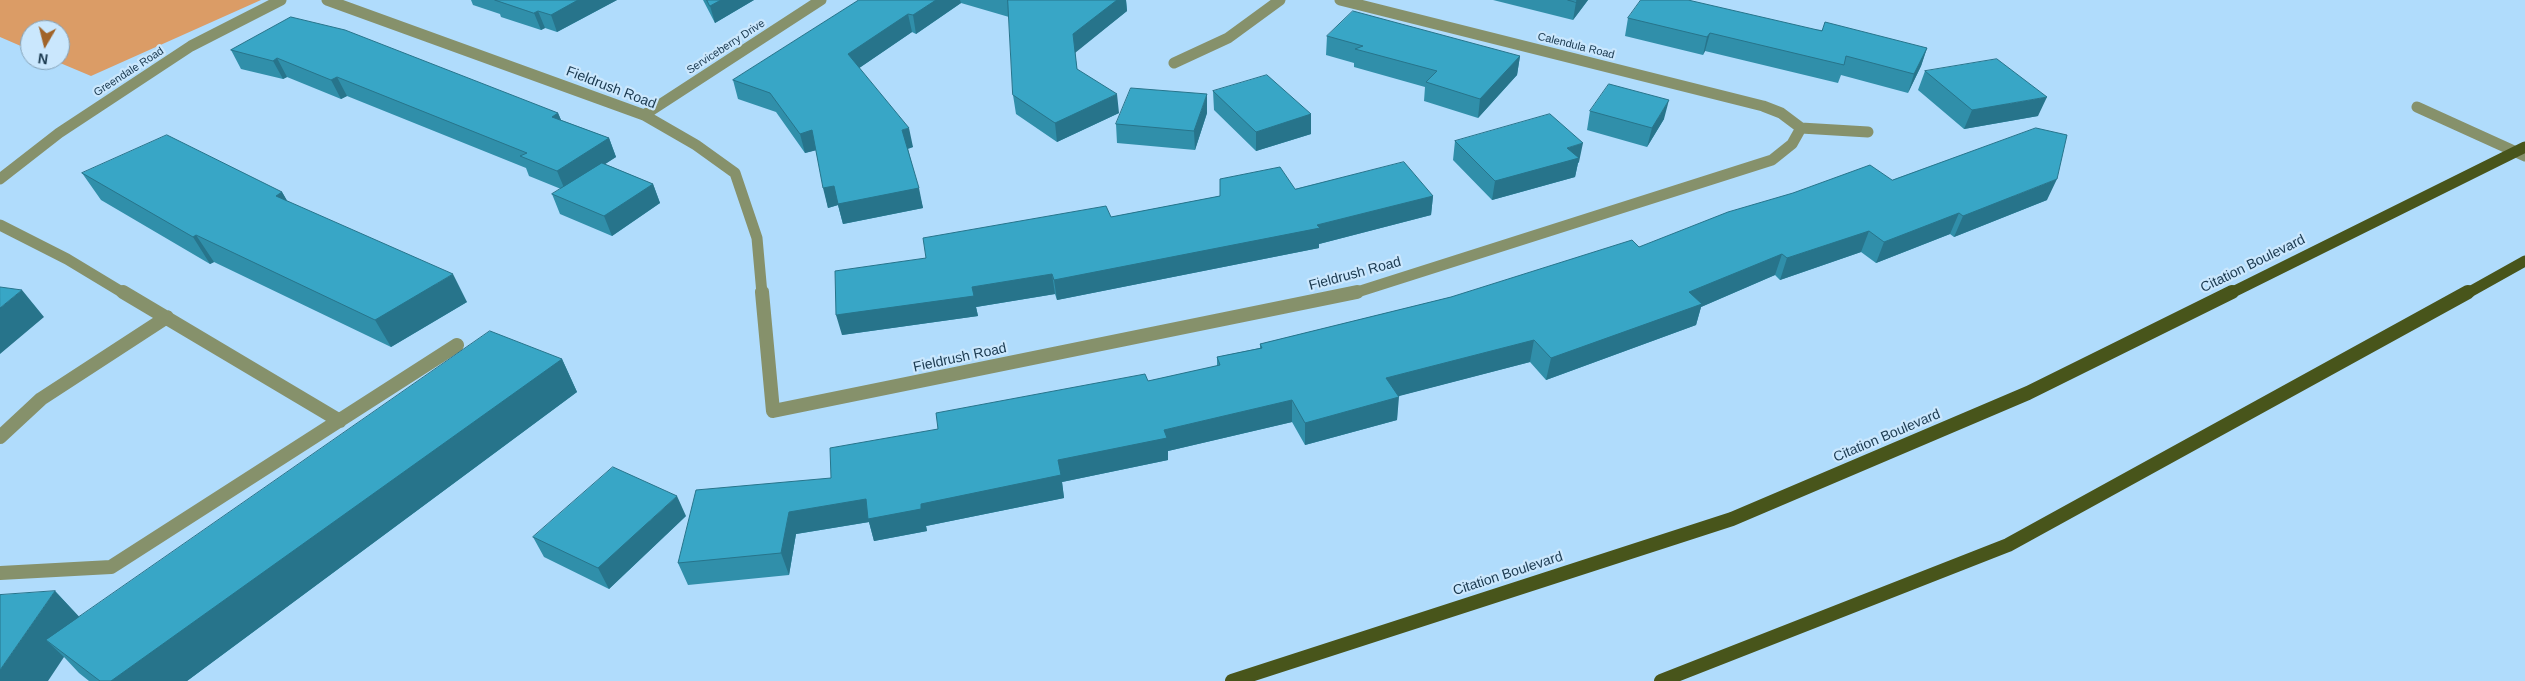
<!DOCTYPE html>
<html>
<head>
<meta charset="utf-8">
<style>
	body { margin:0 }
	#map { position:relative; width:2525px; height:681px; overflow:hidden; background:#b0dcfc; font-family:Helvetica,sans-serif }
	canvas { display:block }
	.north { position:absolute; left:20px; top:20px; width:50px; height:50px; box-sizing:border-box; background:#cae7fd; border:1px solid #84a1b7; border-radius:50%; rotate:188deg; font-size:14px; font-weight:700; line-height:20px; text-align:center; color:#1a394f }
	.north::after { content:''; display:block; margin:auto; width:18px; height:22px; background:#a16429; clip-path:polygon(50% 0,100% 100%,50% 72%,0 100%) }
</style>
</head>
<body>
<div id="map">
<canvas width="2525" height="681"></canvas>
<div class="north">N</div>
</div>
<script>
const c = document.querySelector('canvas').getContext('2d');
c.lineJoin = 'round';
function fillPath(path, color) {
  c.fillStyle = color;
  c.fill(path, 'evenodd');
}
function trace(path, color, width, dash) {
  c.strokeStyle = color;
  c.lineWidth = width;
  c.lineCap = dash ? 'butt' : 'round';
  c.setLineDash(dash || []);
  c.stroke(path);
}
function drawText(font, color, halo, rows, align = 'center') {
  c.font = font + ' Helvetica,sans-serif';
  c.lineWidth = 4.5;
  c.setLineDash([]);
  c.textBaseline = 'middle';
  c.strokeStyle = halo;
  c.fillStyle = color;
  for (const [text, x, y, turn = 0] of rows) {
    c.save();
    c.translate(x, y);
    c.rotate((+turn || 0) * Math.PI / 180);
    c.textAlign = isNaN(turn) ? turn : align;
    if (halo) c.strokeText(text, 0, 0);
    c.fillText(text, 0, 0);
    c.restore();
  }
}
const green = new Path2D(`
	M0,0H261L91,76L53,60H60V30H30V50L0,37Z`);
const minorFar1 = new Path2D(`
	M327,0L644,115L696,145L735,173L757,238L762,294
	M1340,0L1763,106L1781,113L1801,128
	M1174,63L1228,38L1280,0
	M2417,107L2525,156
	M644,115L821,0
	M1801,128L1868,132
	M0,179L59,133L191,46L281,0
	M0,225L67,259L125,294
	M1351,294L1772,160L1792,144L1801,128`);
const minor = new Path2D(`
	M123,292L340,421
	M762,292L773,411L1357,292
	M0,437L41,399L167,317
	M0,573L111,567L457,345`);
const majorFar1 = new Path2D(`
	M2229,294L2525,147
	M2466,294L2525,261`);
const major = new Path2D(`
	M1232,681L1732,519L2028,393L2232,292
	M1661,681L2008,545L2468,292`);
const wall = new Path2D(`
	M471,0H617L557,32L545,28L541,30L501,17L500,14L473,5Z
	M703,0H754L715,23Z
	M859,0H1126L1127,11L1075,52L1077,69L1119,113L1057,142L1016,114L1013,95L1009,17L961,3L916,34L912,32L859,68L913,147L908,149L923,208L843,224L838,205L828,208L816,150L805,153L776,112L738,99L733,80Z
	M1493,0H1588L1573,20Z
	M291,17L558,113L561,120L609,138L616,157L605,164L653,184L660,203L612,236L560,214L552,194L561,189L529,176L526,168L347,96L341,99L287,77L283,79L241,69L231,50Z
	M1628,18L1822,30L1927,48L1921,66L1908,93L1841,75L1838,83L1705,51L1703,55L1625,36Z
	M1327,36L1520,56L1517,75L1478,118L1424,101L1425,87L1354,67V63L1326,55Z
	M1925,71L2038,116L1964,129L1918,90Z
	M1213,91L1311,114V134L1256,151L1214,110Z
	M1590,111L1664,119L1647,147L1587,130Z
	M1207,113L1195,150L1117,143L1116,124Z
	M1455,141L1579,162L1578,163L1575,177L1492,200L1453,160Z
	M82,173L282,192L287,201L467,302L391,347L214,262L210,264L101,200Z
	M1220,179L1295,189L1433,196L1431,215L1319,244V248L1057,300L1055,294L976,307L978,316L842,335L926,258L1111,217L1220,196Z
	M1892,180L2047,200L1954,237L1950,234L1876,263L1861,252L1780,280L1775,275L1701,307L1696,325L1546,380L1530,362L1398,396L1397,420L1305,445L1292,422L1168,451V460L1062,482L1064,498L926,526L927,531L874,541L869,522L796,534L789,575L688,585L678,563L831,478L938,429L1148,381L1217,366V357L1260,348V344L1451,297L1639,247Z
	M562,359L577,392L187,681H89L79,673L64,657L0,681L55,591L79,617Z
	M686,516L609,589L544,557L533,537Z`);
const shadedWall = new Path2D(`
	M578,0H617L557,32L551,15Z
	M721,0H754L715,23L710,6Z
	M936,0H960L961,3L916,34L913,15Z
	M1117,0H1126L1127,11L1075,53L1073,34Z
	M1577,0H1588L1573,20L1576,2Z
	M538,11L545,28L541,30L534,13Z
	M908,14L912,32L852,73L848,54Z
	M1710,33L1705,51L1703,55L1707,37Z
	M1927,48L1921,66L1908,93L1914,74Z
	M1520,56L1517,75L1478,118L1480,99Z
	M277,58L287,77L283,79L273,61Z
	M337,77L347,96L341,99L331,80Z
	M1117,94L1119,113L1057,142L1055,123Z
	M1207,94V113L1195,150L1194,131Z
	M2047,97L2038,116L1964,129L1972,110Z
	M1669,100L1664,119L1647,147L1652,128Z
	M558,113L566,132L552,117Z
	M1311,114V134L1256,151V132Z
	M909,128L913,147L906,149L902,130Z
	M812,130L817,150L805,153L800,134Z
	M609,138L616,157L565,190L557,171Z
	M1583,143L1579,162L1578,163L1575,177L1492,200L1495,181L1567,148Z
	M2057,179L2047,200L1954,237L1963,216Z
	M653,184L660,203L612,236L604,216Z
	M834,186L919,188L923,208L843,224L838,205L828,208L823,188Z
	M282,192L298,219L276,196Z
	M1433,196L1431,215L1319,244V248L1057,300L1054,280L1317,225Z
	M1959,213L1950,234L1876,263L1884,242Z
	M1869,231L1861,252L1780,280L1787,258Z
	M196,235L214,262L210,264L193,237Z
	M1782,254L1775,275L1701,307L1696,325L1546,380L1551,358L1689,292Z
	M453,274L467,302L391,347L375,320Z
	M1052,274L1055,294L976,307L978,316L842,335L836,315L972,287Z
	M22,290L44,317L0,354V308Z
	M1534,340L1530,362L1384,400L1386,378Z
	M562,359L577,392L187,681H111Z
	M1399,397L1397,420L1305,445V423Z
	M1292,400V422L1168,451V460L1062,482L1064,498L926,526L927,531L874,541L869,522L796,534L789,575L781,553L789,512L866,499L921,504L1058,460L1164,430Z
	M677,496L686,516L609,589L598,568Z
	M55,591L86,624L46,640L64,657L48,681H0V670Z`);
const building = new Path2D(`
	M495,0H578L551,15L538,11L534,13Z
	M707,0H721L710,6Z
	M859,0H936L913,15L908,14L848,54L909,128L902,130L919,188L838,204L834,186L823,188L812,130L800,134L770,93L733,80Z
	M1008,0H1117L1073,34L1077,69L1117,94L1055,123L1013,95Z
	M1568,0H1577L1576,2Z
	M1641,0H1688L1822,31L1825,22L1927,48L1914,74L1846,56L1844,65L1710,33L1707,37L1628,18Z
	M1353,11L1520,56L1480,99L1426,82L1437,71L1355,49L1363,46L1327,36Z
	M291,17L345,30L558,113L552,117L609,138L557,171L520,156L527,153L337,77L331,80L277,58L273,61L231,50Z
	M1997,59L2047,97L1972,110L1925,71Z
	M1267,75L1311,114L1256,132L1213,91Z
	M1609,84L1669,100L1652,128L1590,111Z
	M1131,88L1207,94L1194,131L1116,124Z
	M1550,114L1583,143L1567,148L1579,158L1495,181L1455,141Z
	M2036,128L2067,135L2057,179L1963,216L1959,213L1884,242L1869,231L1787,258L1782,254L1689,292L1702,304L1551,358L1534,340L1386,378L1399,397L1305,423L1292,400L1164,430L1167,438L1058,460L1061,475L921,504V509L868,519L866,499L789,512L781,553L678,563L696,490L831,478L830,448L938,429L936,413L1145,374L1148,381L1220,365L1217,357L1262,348L1260,344L1451,297L1632,240L1639,247L1728,212L1793,193L1870,165L1892,180Z
	M167,135L282,192L276,196L453,274L375,320L196,235L193,237L82,173Z
	M1404,162L1433,196L1317,225L1320,228L1054,280L1052,274L972,287L974,296L836,315L835,271L926,258L923,238L1106,206L1111,217L1220,196V179L1280,167L1295,189Z
	M602,163L653,184L604,216L552,194Z
	M0,287L22,290L0,308Z
	M490,331L562,359L111,681H100L46,640Z
	M613,467L677,496L598,568L533,537Z
	M55,591L0,670V595Z`);
const farStreetnames = [
	["Calendula Road",1576,46,14],
	["Serviceberry Drive",726,47,-33],
	["Greendale Road",129,72,-33]
];
const streetNames = [
	["Fieldrush Road",611,88,21],
	["Citation Boulevard",2253,264,-26],
	["Fieldrush Road",1355,274,-15],
	["Fieldrush Road",960,358,-12],
	["Citation Boulevard",1887,436,-23],
	["Citation Boulevard",1508,574,-18]
];
fillPath(green, '#db9c66');
trace(minorFar1, '#86916b', 11);
trace(minor, '#86916b', 14);
trace(majorFar1, '#48551b', 11);
trace(major, '#48551b', 14);
fillPath(wall, '#308faa');
fillPath(shadedWall, '#27748b');
fillPath(building, '#38a6c6');
trace(building, '#27748b', 1);
drawText('11px', '#1a394f', '#cae7fd', farStreetnames);
drawText('14px', '#1a394f', '#cae7fd', streetNames);
</script>
</body>
</html>
